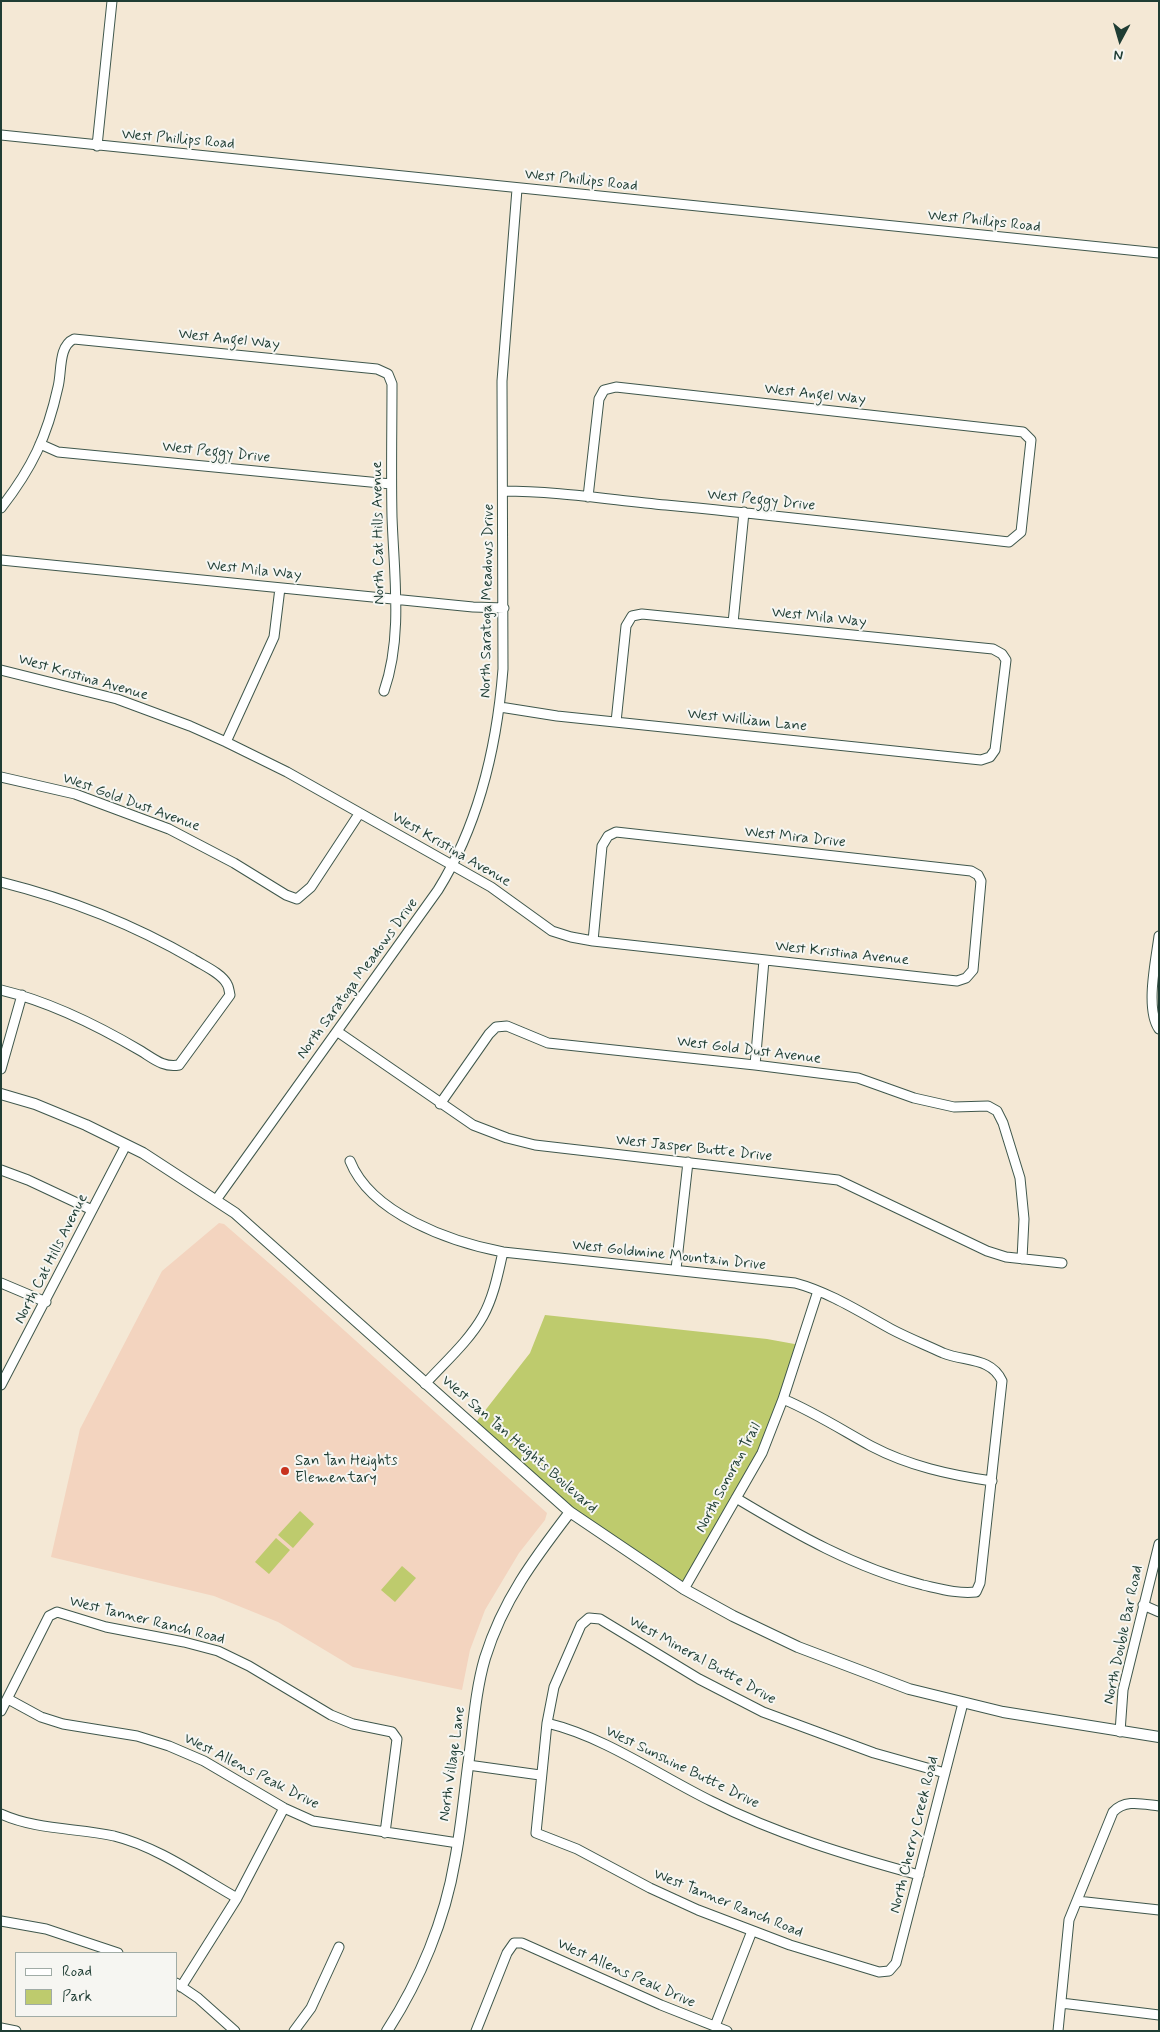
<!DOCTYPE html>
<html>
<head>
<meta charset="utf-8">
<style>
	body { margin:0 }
	#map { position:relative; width:1160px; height:2032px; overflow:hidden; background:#f4e8d5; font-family:Mynerve,sans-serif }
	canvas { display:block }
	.frame { position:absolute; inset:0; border:2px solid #1f3d34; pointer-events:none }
	.legend { position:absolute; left:15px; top:1952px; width:162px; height:65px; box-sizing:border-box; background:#f6f6f2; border:1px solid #a0aca6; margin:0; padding:6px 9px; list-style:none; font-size:15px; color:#1f3d34 }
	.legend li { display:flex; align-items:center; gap:10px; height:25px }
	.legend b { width:25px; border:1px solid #a0aca6 }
	.north { position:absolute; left:1095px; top:15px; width:50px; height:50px; -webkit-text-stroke:4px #f6f6f2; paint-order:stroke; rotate:186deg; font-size:14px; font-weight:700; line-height:20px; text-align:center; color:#1f3d34 }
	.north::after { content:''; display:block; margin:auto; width:18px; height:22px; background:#1f3d34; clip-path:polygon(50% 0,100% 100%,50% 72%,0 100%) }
</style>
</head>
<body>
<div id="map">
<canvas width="1160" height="2032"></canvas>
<div class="frame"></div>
<ul class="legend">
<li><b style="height:6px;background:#fff"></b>Road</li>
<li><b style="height:14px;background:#becb6d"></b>Park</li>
</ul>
<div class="north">N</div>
</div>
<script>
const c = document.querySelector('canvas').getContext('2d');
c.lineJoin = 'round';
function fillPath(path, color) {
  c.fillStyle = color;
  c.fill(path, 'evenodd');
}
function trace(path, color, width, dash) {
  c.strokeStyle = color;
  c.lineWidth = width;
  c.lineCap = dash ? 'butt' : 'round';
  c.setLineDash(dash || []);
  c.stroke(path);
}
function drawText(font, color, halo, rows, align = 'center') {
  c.font = font + ' Mynerve,sans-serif';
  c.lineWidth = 4;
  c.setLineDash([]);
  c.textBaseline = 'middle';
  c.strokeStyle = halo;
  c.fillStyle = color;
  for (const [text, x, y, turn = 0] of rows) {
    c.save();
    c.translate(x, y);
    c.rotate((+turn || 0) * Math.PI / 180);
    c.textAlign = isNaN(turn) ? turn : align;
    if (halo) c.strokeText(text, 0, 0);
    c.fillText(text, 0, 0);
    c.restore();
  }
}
const built = new Path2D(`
	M219,1223L224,1224L285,1277L547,1513L545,1520L519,1553L485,1610L470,1650L462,1690L353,1667L278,1622L214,1596L51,1557L80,1429L162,1271Z`);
const green = new Path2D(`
	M545,1315L767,1339L800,1345L771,1432L684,1589L570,1512L473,1426L530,1353Z
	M300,1511L314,1524L293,1548L278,1535Z
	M276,1538L290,1550L269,1574L255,1562Z
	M402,1566L416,1578L395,1602L381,1590Z`);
const minor = new Path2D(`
	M1,135L1159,253
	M97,146L112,1
	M40,444L58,452L391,484
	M503,491C557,491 612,500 666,505C780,516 895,529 1009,542L1021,532L1031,440L1023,432L616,387L604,390L599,399L588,497
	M1,508C32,468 47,437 58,387C62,372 58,346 74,339L377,369L388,374L392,384C392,428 391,473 392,517C394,574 403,637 384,691
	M1,560L473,607L504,608
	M733,623L744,512
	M1,670L117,699L190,726L226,742L287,772L491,887L552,931L571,937L593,941L957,981L966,978L973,970L981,881L978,875L971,871L616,832L608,836L602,846L593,941
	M500,707L557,716L981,760L990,757L995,750L1006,660L1002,654L993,649L642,614L632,616L626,626L616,722
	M226,742L274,637L280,588
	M1,777L75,794L169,829L234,863L286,895L297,899L311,887L359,814
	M1,882C69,899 133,924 193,959C204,966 221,973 227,984C229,987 229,991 230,995L179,1065C164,1068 154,1059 141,1051C97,1025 51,1002 1,990
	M1159,936C1156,960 1145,1009 1159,1029
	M338,1032L473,1125L507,1138L535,1145L838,1180L987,1251L1006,1257L1062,1263
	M755,1065L764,960
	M1,1069L22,995
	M440,1104L489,1034L496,1027L507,1026L548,1043L755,1065L858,1078L914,1098L954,1107L988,1106L997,1111L1003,1123L1020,1178L1024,1219L1022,1259
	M350,1161C371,1214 451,1242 503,1252L795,1283C829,1292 860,1312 891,1329C908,1338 926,1345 943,1353C965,1362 991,1357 1002,1381L980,1583L976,1592C958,1594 941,1589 923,1585C855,1568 796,1534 736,1498
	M1,1170L28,1180L92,1210
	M216,1200L438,890C479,824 497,746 503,669L502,381L517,189
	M676,1269L688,1162
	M1,1283L46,1302
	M425,1384C445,1362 469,1341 483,1316C494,1296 498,1273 503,1252
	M1,1385L126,1145
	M783,1399C814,1412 842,1430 871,1446C909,1466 950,1475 992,1481
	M684,1589L762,1453L783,1399L818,1291
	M1143,1605L1159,1612
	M8,1699L41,1717L63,1724L137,1736L169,1746L204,1761L284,1808L313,1821L458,1843
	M1,1711L49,1616L57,1612L106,1627L184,1642L218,1651L249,1666L331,1715L353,1724L392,1732L397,1739L385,1833
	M547,1723C605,1737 658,1775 711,1801C776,1834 849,1856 919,1875
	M1120,1732L1123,1690L1159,1544
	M468,1765L540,1775
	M945,1773L874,1753L763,1712L699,1679L600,1619L589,1618L581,1625L554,1687L547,1723L536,1833L577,1849L650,1888L698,1910L790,1945L879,1972L889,1971L896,1963L963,1703
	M1,1814C36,1830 78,1828 114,1836C158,1847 198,1876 237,1898
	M1077,1901L1159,1910
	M1,1921L46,1929L118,1953
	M176,1983L198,1998L235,2031
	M181,1987L237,1898L284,1808
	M1061,2003L1159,2015
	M715,2026L752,1931
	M1,2028L16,2031
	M294,2031L311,2008L339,1947
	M476,2031L507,1953L514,1943H522L661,2005L727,2031
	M1058,2031L1069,1920L1113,1812C1125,1799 1142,1804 1159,1806`);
const tertiary = new Path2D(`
	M1,1094L35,1104L86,1125L143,1153L235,1213L570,1512L684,1589L733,1616L798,1647L909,1689L1003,1712L1159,1737
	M387,2031C420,1980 445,1920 455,1860C461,1829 464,1797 468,1766C473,1731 475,1692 485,1658C503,1600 534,1559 570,1512`);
const markers = [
	[285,1471,5,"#c8321e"]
];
const streetNames = [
	["West Phillips Road",178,140,5],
	["West Phillips Road",581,181,6],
	["West Phillips Road",984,222,6],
	["West Angel Way",229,340,6],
	["West Angel Way",815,395,6],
	["West Peggy Drive",216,453,6],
	["West Peggy Drive",761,501,6],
	["North Cat Hills Avenue",379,533,-91],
	["West Mila Way",254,571,6],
	["North Saratoga Meadows Drive",488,601,-89],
	["West Mila Way",819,618,6],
	["West Kristina Avenue",83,678,16],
	["West William Lane",747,721,6],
	["West Gold Dust Avenue",131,803,20],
	["West Mira Drive",795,838,6],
	["West Kristina Avenue",451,850,30],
	["West Kristina Avenue",842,954,6],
	["North Saratoga Meadows Drive",358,979,-54],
	["West Gold Dust Avenue",749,1051,7],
	["West Jasper Butte Drive",694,1149,6],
	["West Goldmine Mountain Drive",669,1256,6],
	["North Cat Hills Avenue",52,1259,-63],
	["West San Tan Heights Boulevard",519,1445,41],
	["North Sonoran Trail",729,1478,-62],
	["West Tanner Ranch Road",147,1621,14],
	["North Double Bar Road",1124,1635,-78],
	["West Mineral Butte Drive",702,1661,29],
	["North Village Lane",453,1764,-82],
	["West Sunshine Butte Drive",682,1768,26],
	["West Allens Peak Drive",251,1772,27],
	["North Cherry Creek Road",915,1835,-76],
	["West Tanner Ranch Road",728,1904,22],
	["West Allens Peak Drive",626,1974,24]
];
const poiNames = [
	["San Tan Heights",295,1462],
	["Elementary",295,1479]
];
fillPath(built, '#f3d4bf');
fillPath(green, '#becb6d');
trace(minor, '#3f574c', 11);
trace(tertiary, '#3f574c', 12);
trace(minor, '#fff', 9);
trace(tertiary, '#fff', 10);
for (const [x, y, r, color] of markers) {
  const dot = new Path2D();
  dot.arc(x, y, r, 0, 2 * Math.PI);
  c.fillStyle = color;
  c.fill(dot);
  trace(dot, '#f6f6f2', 2);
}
drawText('15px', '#1f3d34', '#f6f6f2', streetNames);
drawText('15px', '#1f3d34', '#f6f6f2', poiNames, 'left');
</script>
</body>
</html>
